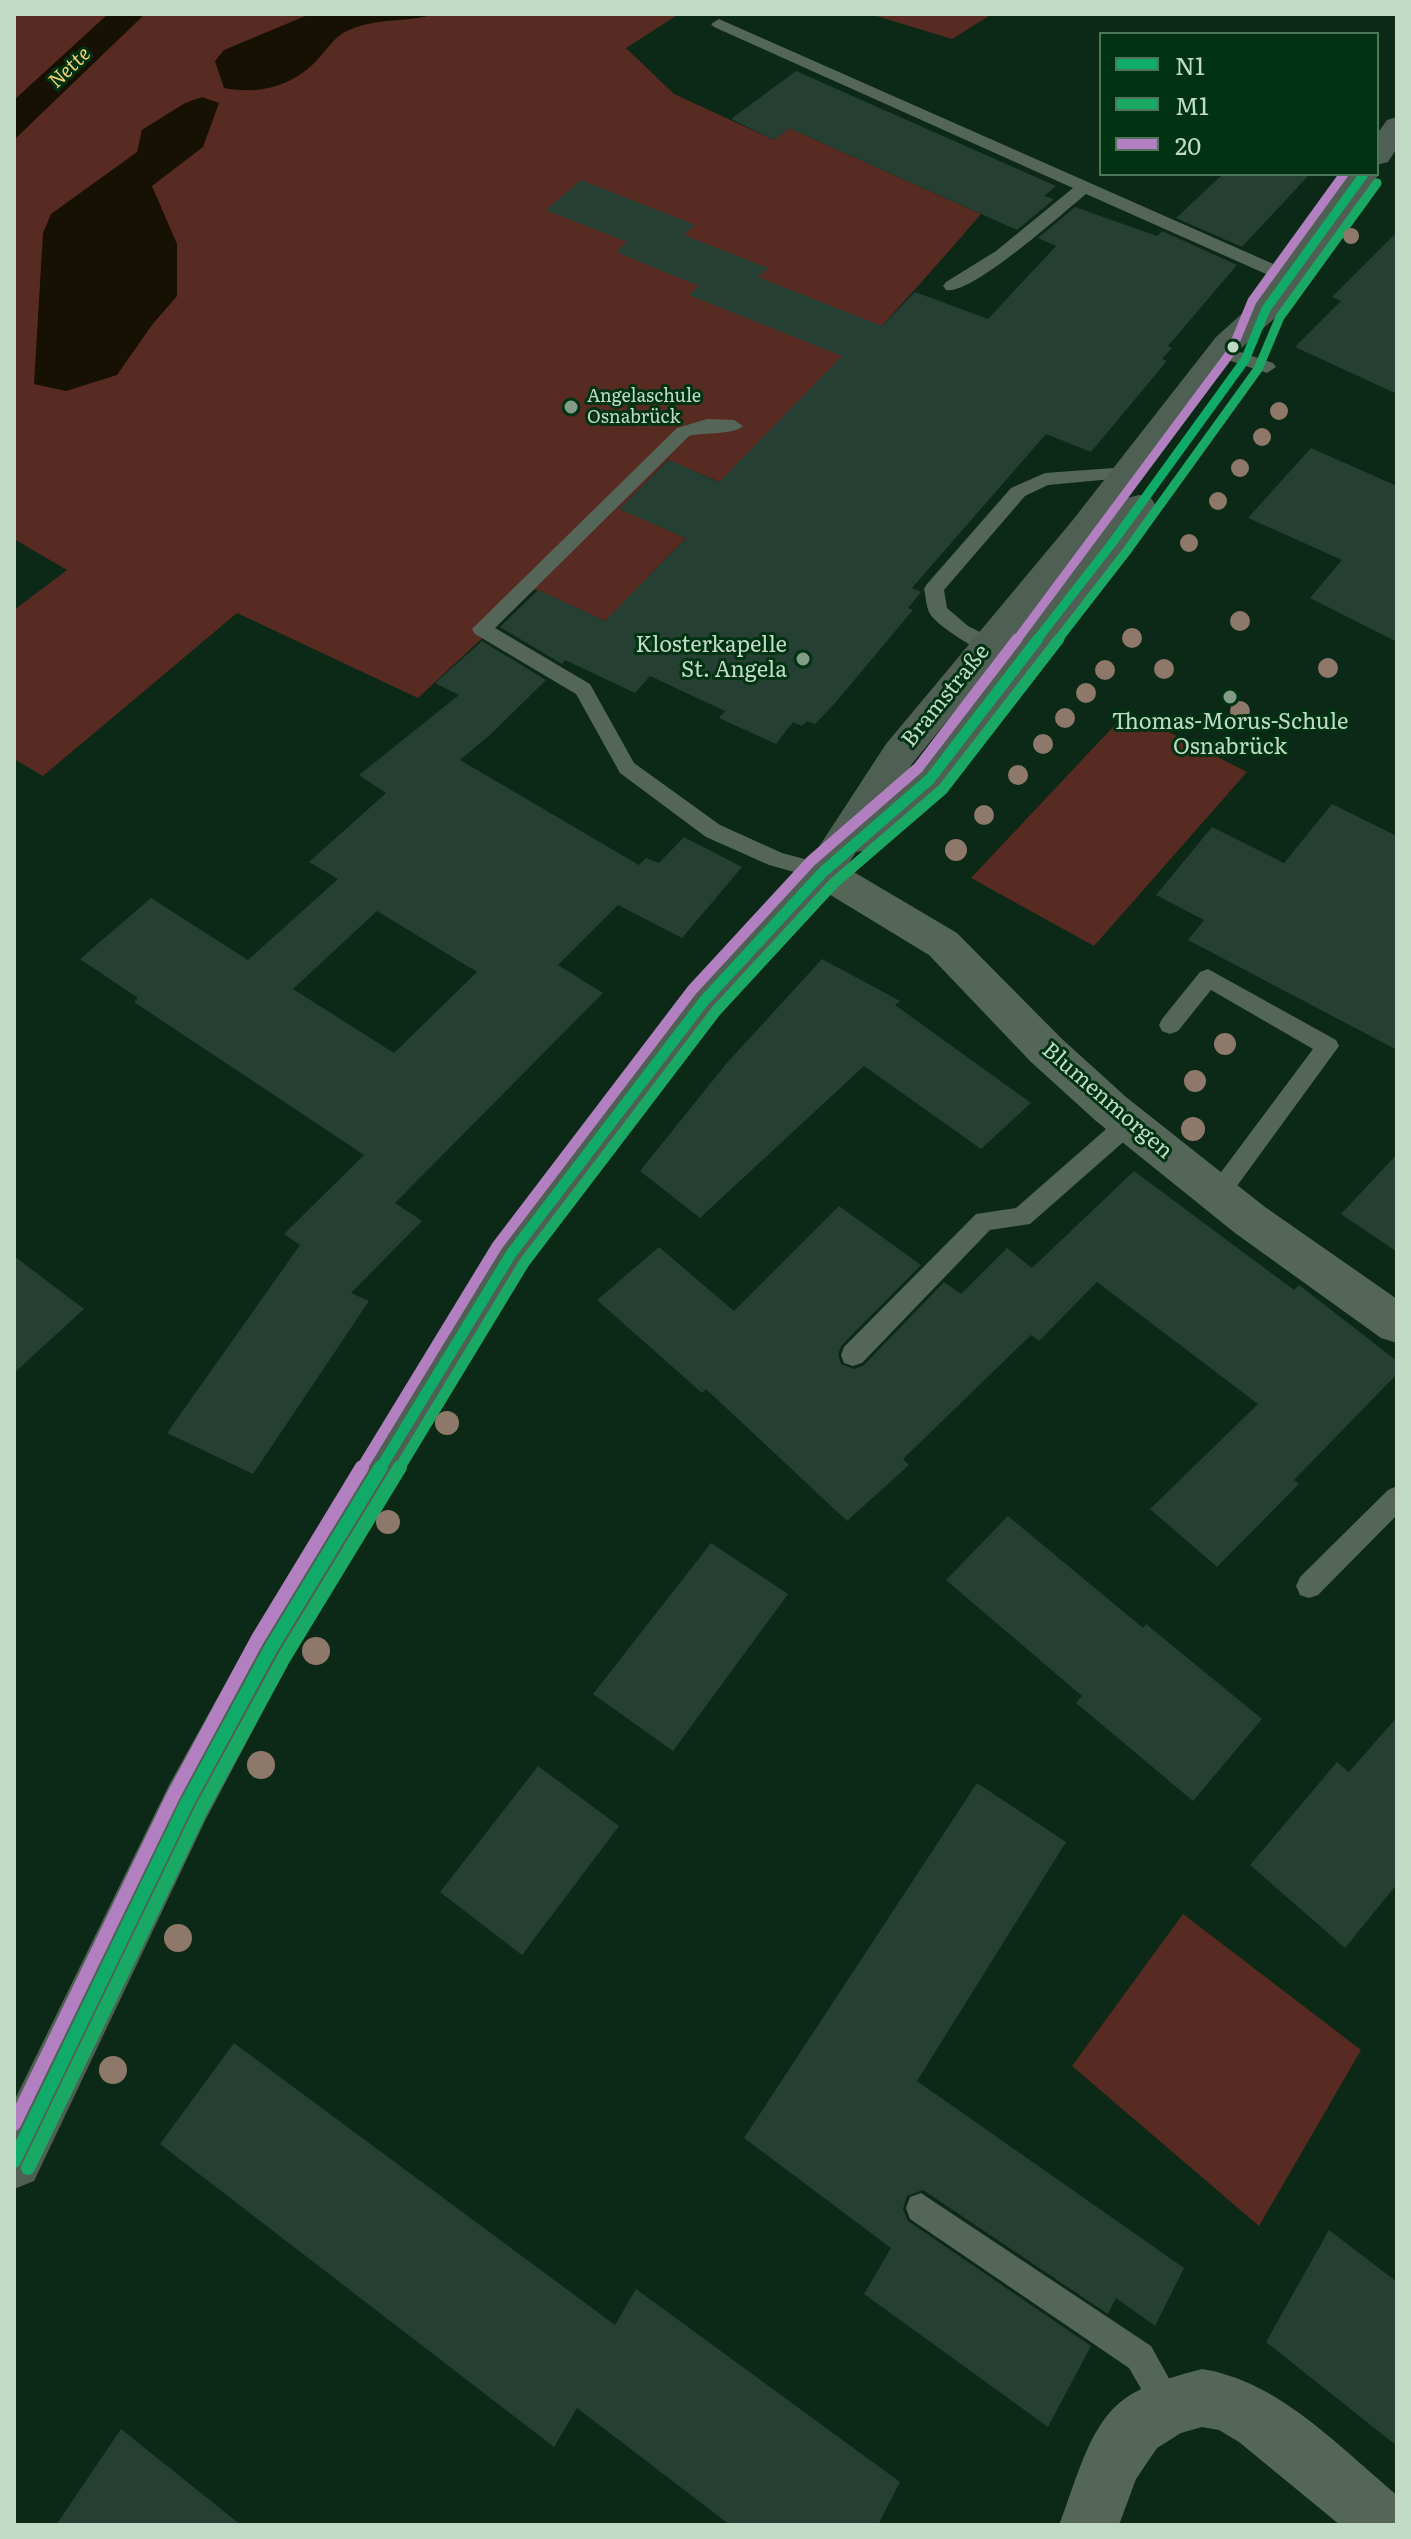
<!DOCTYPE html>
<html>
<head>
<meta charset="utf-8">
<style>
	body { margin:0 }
	#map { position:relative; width:1411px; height:2539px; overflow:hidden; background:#0c2816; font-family:Literata,serif }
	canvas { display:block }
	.frame { position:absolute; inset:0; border:16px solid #c1dac5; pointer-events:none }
	.legend { position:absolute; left:1099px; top:32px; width:280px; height:144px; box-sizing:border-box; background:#013312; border:2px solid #4e765a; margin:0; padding:10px 14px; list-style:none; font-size:24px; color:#c1dac5 }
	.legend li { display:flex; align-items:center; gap:16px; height:40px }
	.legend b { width:40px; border:2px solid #4e765a }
</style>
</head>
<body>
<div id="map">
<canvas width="1411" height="2539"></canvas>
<div class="frame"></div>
<ul class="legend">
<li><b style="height:10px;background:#10aa69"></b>N1</li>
<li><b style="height:10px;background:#1aa865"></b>M1</li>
<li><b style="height:10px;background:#b280c0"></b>20</li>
</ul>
</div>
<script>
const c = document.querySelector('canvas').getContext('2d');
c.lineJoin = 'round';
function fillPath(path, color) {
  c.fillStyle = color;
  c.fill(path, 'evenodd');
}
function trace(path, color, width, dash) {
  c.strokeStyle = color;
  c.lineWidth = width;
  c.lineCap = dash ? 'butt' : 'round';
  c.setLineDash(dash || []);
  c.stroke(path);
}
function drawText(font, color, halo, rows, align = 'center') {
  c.font = font + ' Literata,serif';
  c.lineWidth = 6;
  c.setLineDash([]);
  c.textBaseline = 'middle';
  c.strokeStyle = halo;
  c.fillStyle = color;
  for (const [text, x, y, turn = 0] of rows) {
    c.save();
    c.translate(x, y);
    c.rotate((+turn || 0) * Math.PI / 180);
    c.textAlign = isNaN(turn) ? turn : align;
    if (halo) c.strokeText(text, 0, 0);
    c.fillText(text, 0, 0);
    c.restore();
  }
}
const green = new Path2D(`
	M14,14H679L626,48L674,94L774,140L789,128L981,214C901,308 816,396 734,488L668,460L620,509L686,538L605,621L535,589L418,698L237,613L43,776L14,759V610L67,570L14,539Z
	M870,14H992L952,39Z
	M1128,711L1247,772L1094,946L971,878Z
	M1183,1914L1361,2050L1259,2226L1072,2066Z`);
const water = new Path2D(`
	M108,14H145L14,140V100Z
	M310,14H436C405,23 374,17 345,32C335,37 326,50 319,58C294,86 260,95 224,88L215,61L224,50Z
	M202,97L219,103L203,147L152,186L177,244V296L152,325L117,375L66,391L34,384L43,233L51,214L137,152L142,130L185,103Z`);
const building = new Path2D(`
	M796,71L1056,186L1044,196L1054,199L1017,230L789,128L774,140L731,119Z
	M1223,174H1310L1242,247L1176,218Z
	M581,180L695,225L684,235L768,268L758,277L882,326L915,292L988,319L1056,246L1038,238L1075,207L1157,236L1162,231L1237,265L1168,346L1172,348L1162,359L1167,361L1091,452L1046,434L912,588L921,592L908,608L913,610L836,702L815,724L807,721L802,726L793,722L776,744L719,718L725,711L650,676L635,693L565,660L562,664L500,627L538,590L605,621L686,538L619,509L669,460L719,482L842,356L689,295L699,286L616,252L627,242L546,210Z
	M1397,232V394L1295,347L1341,301L1332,297Z
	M1311,448L1397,486V642L1310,598L1342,560L1248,518Z
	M482,641L546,680L491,734L460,760L639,865L646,858L659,863L684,837L742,867L682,938L618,905L558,965L603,993L395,1203L422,1221L351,1293L369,1301L253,1474L167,1433L300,1245L284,1234L364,1155L134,1002L138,998L80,959L151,898L248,960L338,879L309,862L386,793L359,775L459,695L435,683ZM377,911L477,972L394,1053L293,989Z
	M1332,804L1397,836V1050L1188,940L1204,920L1156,895L1212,827L1284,863Z
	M822,959L900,1001L895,1005L1031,1103L981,1149L864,1066L700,1218L640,1171L726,1064Z
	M1397,1154V1252L1341,1214Z
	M1134,1171L1294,1290L1299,1285L1397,1361V1374L1294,1480L1299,1484L1217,1567L1150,1509L1258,1404L1097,1282L1039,1341L1031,1335L903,1459L909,1465L847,1521L706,1389L702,1393L597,1300L659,1247L734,1311L839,1206L921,1265L842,1345L838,1354L841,1364L854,1369L864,1365L944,1282L961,1294L1007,1248L1032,1268Z
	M14,1256L84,1309L14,1373Z
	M1008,1516L1143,1628L1146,1624L1262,1719L1193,1801L1076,1703L1082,1696L946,1580Z
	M711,1543L788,1594L673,1751L593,1694Z
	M1397,1717V1884L1345,1948L1250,1865L1337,1762L1349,1772Z
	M538,1766L619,1826L522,1955L440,1892Z
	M977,1783L1066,1842L917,2081L1184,2268L1155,2326L1116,2298L1108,2314L923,2190L907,2196L903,2209L908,2221L1091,2346L1048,2427L864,2294L891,2248L744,2138Z
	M234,2043L615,2325L636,2289L900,2482L878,2525H730L577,2408L554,2447L160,2144Z
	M1329,2230L1397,2282V2446L1266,2342Z
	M121,2429L241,2525H56Z`);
const lane = new Path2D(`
	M719,19L1296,274L1299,278L1296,282H1284L1086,194C1064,212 971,296 946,290L943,286L946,282L996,251L1073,188L714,27L711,24Z
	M1222,346L1273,363L1276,367L1267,373L1216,356L1213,352L1216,348Z
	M707,419L734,420L743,426C734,435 705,432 689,436L495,628L590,684L634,763L720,825L782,853L831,866L834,872L831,878L823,880L769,865L706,837L620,773L576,694L475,634L472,629L677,428Z
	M1127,467L1136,473L1134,477L1048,485L1025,496L944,590L947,608L968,626L1027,656L1030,661L1027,666C1009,671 940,630 930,614C926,607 926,597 924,589L927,584L1011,488L1045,473Z
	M1208,969L1336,1040L1339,1046L1226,1201L1218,1204L1210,1201L1206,1194L1210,1187L1313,1049L1211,990L1178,1031L1170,1034L1162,1031L1159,1025L1162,1019L1200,972Z
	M1129,1114L1137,1116L1140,1123L1137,1130L1030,1224L990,1230L862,1363L853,1366L844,1363L841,1355L844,1347L976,1214L1016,1208L1121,1116Z
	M1397,1486V1515L1318,1595L1309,1598L1300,1595L1296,1586L1300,1577L1388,1490Z
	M921,2193L1151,2346L1185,2407L1180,2418L1169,2423L1158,2418L1129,2368L910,2219L906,2208L910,2197Z`);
const street = new Path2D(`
	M823,857L837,862L957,933L1061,1038L1126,1097L1265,1207L1397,1299V1343L1381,1338L1235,1233L1096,1121L1031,1062L929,955L809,882L804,872L809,862Z
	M1202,2369C1279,2381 1339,2447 1397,2495V2525H1340L1239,2442L1219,2430L1202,2427L1181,2433L1157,2448L1136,2479L1119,2525H1059C1073,2490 1087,2432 1116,2406C1138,2385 1173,2377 1202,2369Z`);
const secondary = new Path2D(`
	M1397,117V148L1388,162L1377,165V134L1387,120Z
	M1377,171L1379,174L1277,316L1238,351L1096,537L912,764L899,784L917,769L1127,498L1139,495L1151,498L1156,506L1151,514L943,789L875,849L856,852L837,882L718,1012L526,1267L288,1664L205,1821L34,2181L14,2189V2101L169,1785L254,1632L496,1241L690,990L809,862L886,744L1072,521L1216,337L1255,302L1349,174H1377Z`);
const bus1Far2 = new Path2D(`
	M1036,641L1113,542L1245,360L1266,309L1364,174`);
const bus1Far1 = new Path2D(`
	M380,1469L511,1254L704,1001L823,872L930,779L1038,639`);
const bus1 = new Path2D(`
	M14,2161L187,1803L271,1648L381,1467`);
const bus2Far2 = new Path2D(`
	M1057,641L1126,552L1258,369L1280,317L1377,183`);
const bus2Far1 = new Path2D(`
	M399,1469L524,1263L716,1011L834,883L943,789L1059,639`);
const bus2 = new Path2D(`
	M28,2168L201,1810L285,1656L400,1467`);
const bus3Far2 = new Path2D(`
	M1016,641L1231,352L1252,301L1344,174`);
const bus3Far1 = new Path2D(`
	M361,1469L497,1246L692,990L811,861L918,768L1017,639`);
const bus3 = new Path2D(`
	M14,2124L173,1796L257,1640L362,1467`);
const trees = [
	[1351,236,8],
	[1279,411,9],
	[1262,437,9],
	[1240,468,9],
	[1218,501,9],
	[1189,543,9],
	[1240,621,10],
	[1132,638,10],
	[1328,668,10],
	[1164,669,10],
	[1105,670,10],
	[1086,693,10],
	[1240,711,10],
	[1065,718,10],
	[1043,744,10],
	[1018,775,10],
	[984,815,10],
	[956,850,11],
	[1225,1044,11],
	[1195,1081,11],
	[1193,1129,12],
	[447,1423,12],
	[388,1522,12],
	[316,1651,14],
	[261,1765,14],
	[178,1938,14],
	[113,2070,14]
];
const markers = [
	[1233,347,7,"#c1dac5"],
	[571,407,8,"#829c88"],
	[803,659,8,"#829c88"],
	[1230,697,8,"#829c88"]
];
const farPoinames = [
	["Angelaschule",587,397],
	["Osnabrück",587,418]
];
const farWaternames = [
	["Nette",70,68,-44]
];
const poiNames = [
	["Klosterkapelle",787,646],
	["St. Angela",787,671],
	["Thomas-Morus-Schule",1230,723,"center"],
	["Osnabrück",1230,748,"center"]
];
const streetNames = [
	["Bramstraße",946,696,-51],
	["Blumenmorgen",1107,1101,41]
];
fillPath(green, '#582b22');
fillPath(water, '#161102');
fillPath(building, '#253f33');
fillPath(lane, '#536657');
fillPath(street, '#536657');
fillPath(secondary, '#505f54');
trace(bus1Far2, '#10aa69', 9);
trace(bus1Far1, '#10aa69', 11);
trace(bus1, '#10aa69', 14);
trace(bus2Far2, '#1aa865', 9);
trace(bus2Far1, '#1aa865', 11);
trace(bus2, '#1aa865', 14);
trace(bus3Far2, '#b280c0', 9);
trace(bus3Far1, '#b280c0', 11);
trace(bus3, '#b280c0', 14);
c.fillStyle = '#8d786a';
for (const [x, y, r] of trees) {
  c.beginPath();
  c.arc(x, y, r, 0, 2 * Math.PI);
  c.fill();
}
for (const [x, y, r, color] of markers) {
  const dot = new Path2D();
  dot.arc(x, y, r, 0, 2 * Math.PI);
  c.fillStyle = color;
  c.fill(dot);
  trace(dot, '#013312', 3);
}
drawText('18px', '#c1dac5', '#013312', farPoinames, 'left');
drawText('italic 20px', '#f5d06f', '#013312', farWaternames);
drawText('22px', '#c1dac5', '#013312', poiNames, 'right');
drawText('22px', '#c1dac5', '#013312', streetNames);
</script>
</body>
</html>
